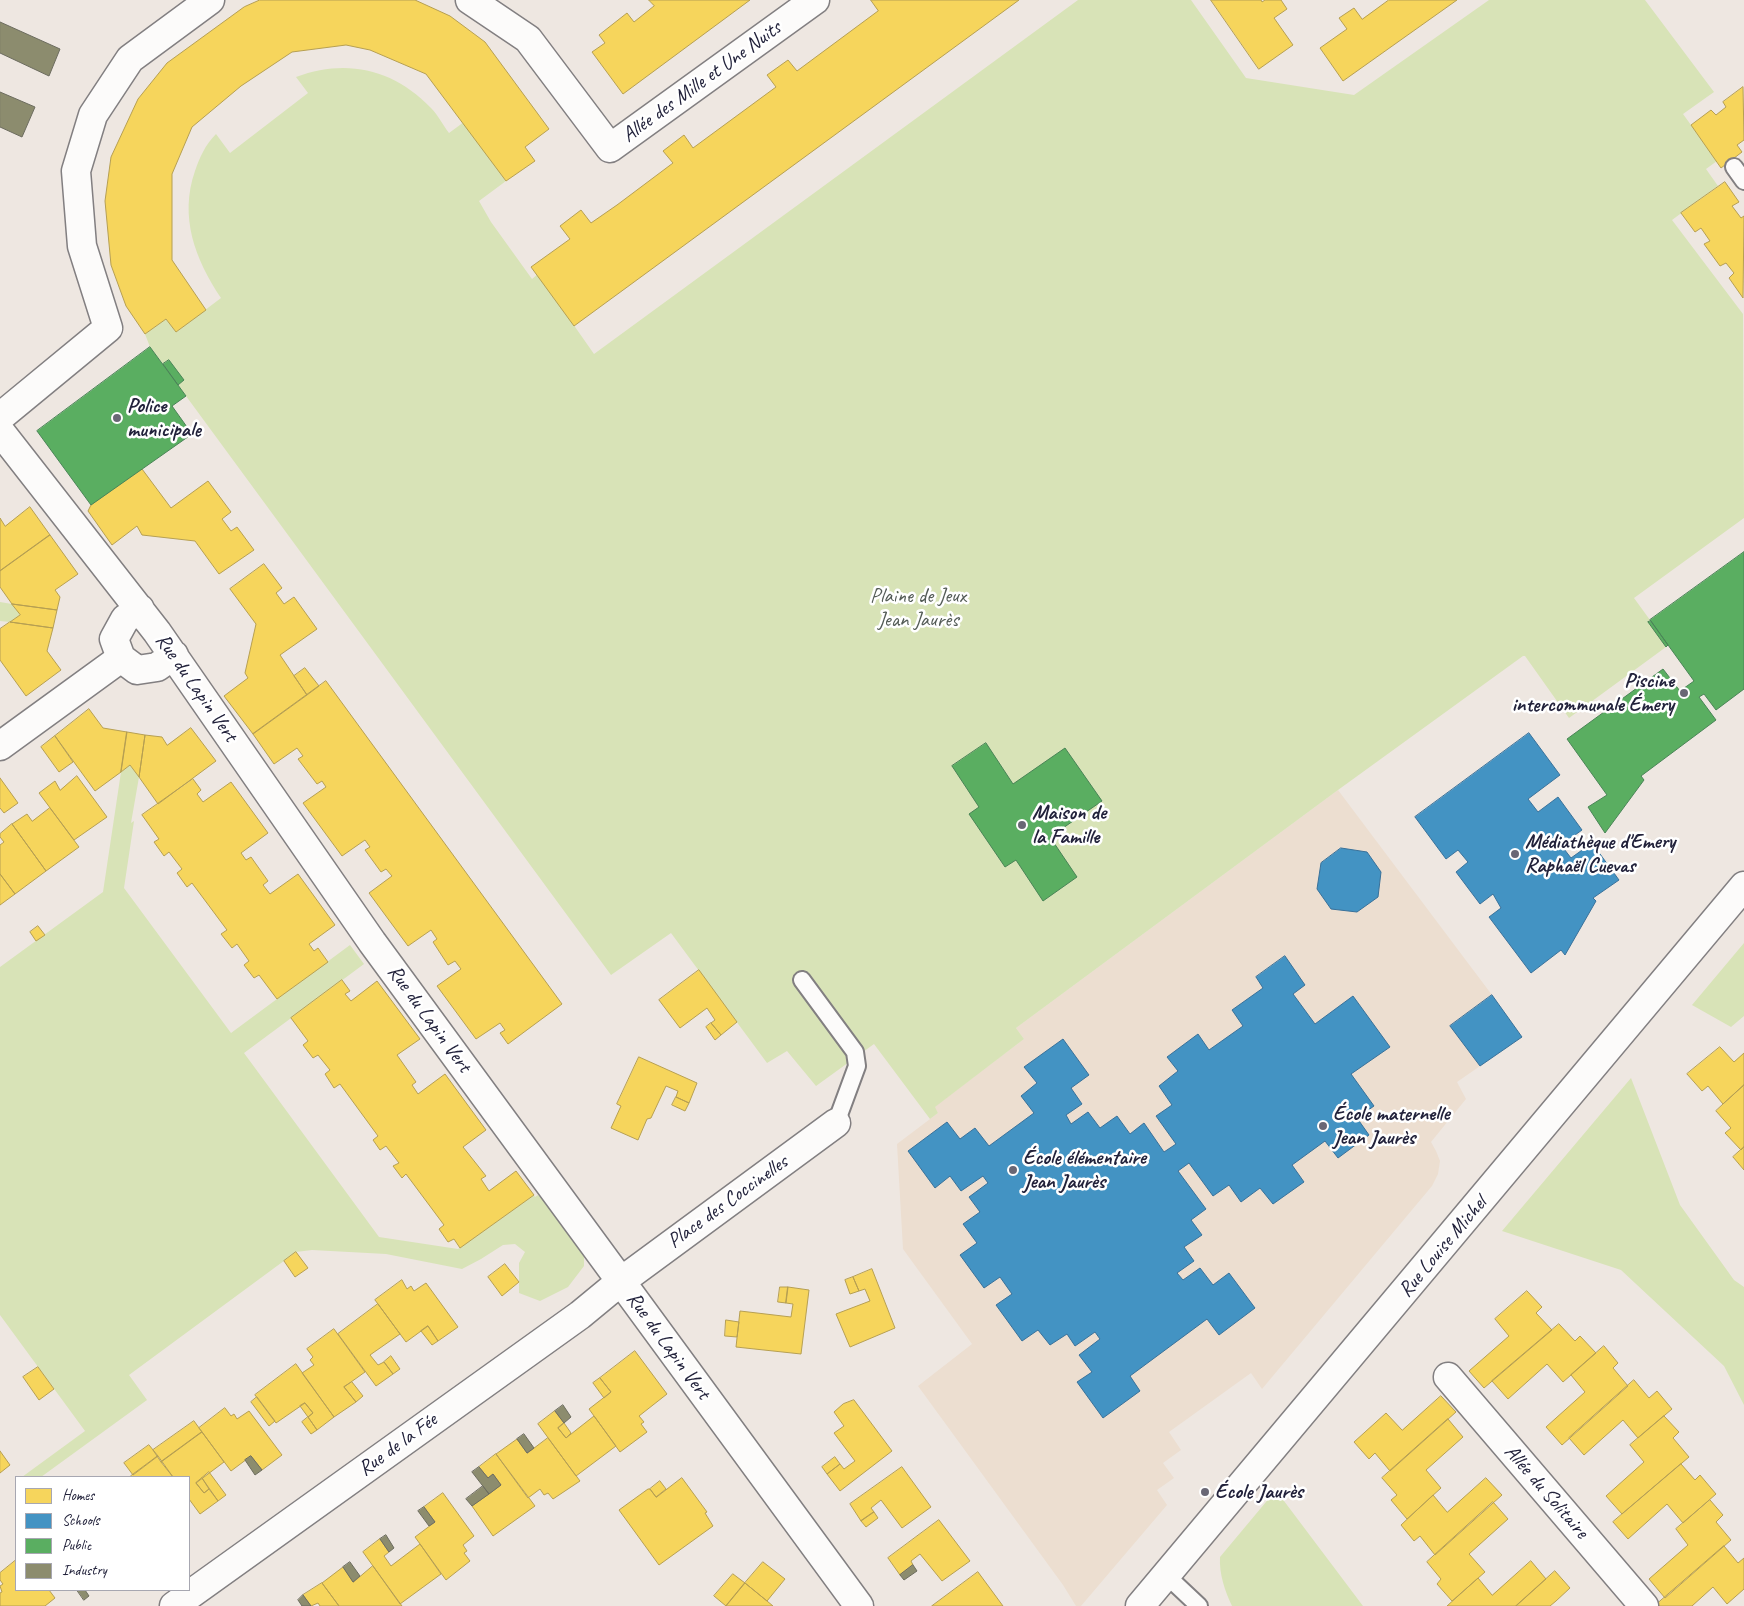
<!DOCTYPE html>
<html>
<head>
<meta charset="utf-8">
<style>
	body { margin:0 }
	#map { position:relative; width:1744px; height:1606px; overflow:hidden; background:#eee7e1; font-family:Caveat,sans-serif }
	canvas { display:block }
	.legend { position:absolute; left:15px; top:1476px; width:175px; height:115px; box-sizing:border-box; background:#fff; border:1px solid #a7a7b1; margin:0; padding:6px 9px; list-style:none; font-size:15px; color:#22223b }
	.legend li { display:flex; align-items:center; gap:10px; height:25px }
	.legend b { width:25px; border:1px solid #a7a7b1 }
</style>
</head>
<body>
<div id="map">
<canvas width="1744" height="1606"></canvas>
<ul class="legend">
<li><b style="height:14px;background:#f6d55c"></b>Homes</li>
<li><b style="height:14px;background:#4393c3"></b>Schools</li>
<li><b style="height:14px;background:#5aae61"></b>Public</li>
<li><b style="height:14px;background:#8c8c6e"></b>Industry</li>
</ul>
</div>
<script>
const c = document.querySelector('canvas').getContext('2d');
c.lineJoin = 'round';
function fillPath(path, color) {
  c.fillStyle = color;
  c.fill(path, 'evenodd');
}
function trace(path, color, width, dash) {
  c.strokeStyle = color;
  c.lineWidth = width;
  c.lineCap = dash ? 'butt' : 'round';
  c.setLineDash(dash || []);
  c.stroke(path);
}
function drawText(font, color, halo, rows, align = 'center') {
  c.font = font + ' Caveat,sans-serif';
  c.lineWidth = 5;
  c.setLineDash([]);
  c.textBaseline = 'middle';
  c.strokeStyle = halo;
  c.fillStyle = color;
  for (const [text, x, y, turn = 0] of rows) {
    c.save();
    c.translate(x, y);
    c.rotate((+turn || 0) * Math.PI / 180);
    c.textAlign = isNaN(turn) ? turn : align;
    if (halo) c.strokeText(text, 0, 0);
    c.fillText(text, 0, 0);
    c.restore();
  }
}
const built = new Path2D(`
	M1338,790L1492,995L1522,1037L1457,1082L1466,1099L1431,1142L1436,1151L1440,1161L1438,1174L1432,1186L1262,1389L1251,1373L1169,1432L1181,1450L1163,1463L1174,1478L1157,1490L1167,1505L1081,1606H1076L1063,1585L918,1386L972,1344L903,1249L897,1144L938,1113L934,1107L1024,1039L1016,1028Z`);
const green = new Path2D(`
	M1078,0H1191L1246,78L1354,95L1489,0H1645L1714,92L1683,114L1717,161L1706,169L1718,186L1672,220L1743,314L1744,518L1634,598L1650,620L1649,622L1666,647L1569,718L1525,656H1523L1338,790L1016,1028L1024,1039L935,1107L938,1113L930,1119L874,1044L816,1086L787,1051L767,1063L671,933L611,975L186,396L178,385L183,380L169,360L163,364L150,347L145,334L166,319L176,332L221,298C195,259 179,217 195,171C200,157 205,145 216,134L230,153L308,93L296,77C346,58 394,69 431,108C438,115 443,125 449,133L464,122L506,181L479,201L491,222L532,279L538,274L594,354Z
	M0,602L12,604L20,615L10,622L0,621Z
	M130,765L139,777L131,823L134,821L124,888L231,1033L350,945L364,964L244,1053L379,1237L458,1249L534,1195L535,1197L538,1195L545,1201L584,1253V1266L568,1287L540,1301L519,1293V1263L525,1252L515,1244L503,1245L481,1259L462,1269L386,1254L312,1250L296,1252L129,1375L147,1400L41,1477H22L85,1431L0,1315V967L103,892L121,772Z
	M1744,943V1016L1731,1027L1692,1005Z
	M1631,1078L1680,1205L1734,1280L1744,1287V1405L1724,1366L1621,1270L1502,1231Z
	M1276,1490L1281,1497L1363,1606H1232C1225,1591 1219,1574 1220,1557Z`);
const homes = new Path2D(`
	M260,0H415L450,16L485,42L549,129L525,147L535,161L506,181L426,74L370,50L346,45L292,52L241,86L192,127L172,174V260L206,310L176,332L166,319L145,334L126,306L111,265L105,201L111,157L138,99L167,63L244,7Z
	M649,0H750L623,94L592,52L605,43L599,35L627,13L634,22L654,6Z
	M871,0H1019L574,326L531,267L570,239L560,226L581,210L591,223L617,205L673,163L663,151L684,135L693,148L776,87L767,75L788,60L797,71L878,11Z
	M1211,0H1261L1262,2L1265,0H1281L1287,9L1274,18L1293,45L1259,69Z
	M1389,0H1457L1343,81L1320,48L1347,29L1339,18L1354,8L1362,19Z
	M1743,87L1744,140L1737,145L1742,152L1721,168L1691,125L1711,110L1716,115L1726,107L1723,102Z
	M1725,182L1739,202L1732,206L1741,218L1744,216L1743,298L1729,278L1734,273L1726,263L1720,266L1704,244L1710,241L1701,228L1695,232L1681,213Z
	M142,469L171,508L208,481L231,512L222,519L231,531L237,527L254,550L219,574L195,541L142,535L137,526L112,545L88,511L91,505Z
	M30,507L50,535L0,571V518L5,526Z
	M50,535L78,574L55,590L60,597L57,610L12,604L0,587V571Z
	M264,564L282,588L276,593L284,604L294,597L317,629L280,655L307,695L253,734L224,696L248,678L245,673L256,624L230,589Z
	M12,604L57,610L53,628L10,622L20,615Z
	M10,622L53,628L47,651L61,670L26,696L0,660V629Z
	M305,668L319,686L307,695L294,676Z
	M326,681L562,1004L508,1044L500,1033L505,1030L500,1023L476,1039L437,986L461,969L455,961L448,965L433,942L437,939L431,930L408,946L369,893L392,876L386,869L381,872L365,850L370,847L365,840L342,856L303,803L326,787L322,781L317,784L298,759L303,756L297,748L274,764L253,734Z
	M89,709L103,728L127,732L121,772L95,791L55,736Z
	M191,728L216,761L158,804L139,777L145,735L162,737L167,745Z
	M127,732L145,735L139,777L130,765L121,772Z
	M55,736L73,762L59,772L41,747Z
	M77,776L107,817L74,840L39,793L55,781L60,790Z
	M0,778L18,803L4,813L0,808Z
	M193,779L201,790L197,794L203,802L231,782L268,833L241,853L246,860L251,857L268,881L263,885L270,894L298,874L335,925L309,944L314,951L318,948L328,962L277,999L259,975L254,978L244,965L249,961L237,944L232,948L221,934L227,930L192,883L187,887L177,873L182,869L169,852L164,856L154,842L159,839L142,815Z
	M50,808L79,847L46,871L12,824L27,814L32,821Z
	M12,824L46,871L15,894L0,874V845L4,842L0,837V834Z
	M0,874L15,894L0,905Z
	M38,926L45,935L36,941L30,932Z
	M699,970L737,1022L721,1035L711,1023L715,1020L707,1008L680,1028L659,1000Z
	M342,980L350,991L345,994L351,1001L377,981L420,1039L397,1055L416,1082L412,1085L418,1094L445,1074L486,1130L463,1147L486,1176L481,1179L489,1191L516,1171L534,1195L460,1248L454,1239L448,1242L439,1229L444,1225L406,1174L402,1178L393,1166L399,1163L386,1146L380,1150L373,1140L378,1136L340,1084L334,1088L325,1074L330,1070L318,1055L313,1058L303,1045L308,1041L291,1018Z
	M711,1023L721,1035L715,1040L706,1027Z
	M1720,1047L1734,1062L1744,1053V1085L1723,1104L1708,1086L1702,1091L1687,1074Z
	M639,1057L697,1083L689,1103L676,1097L678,1091L666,1086L651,1118L647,1119L638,1140L611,1128L621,1106L617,1104Z
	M1744,1085V1147L1741,1150L1725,1133L1731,1128L1716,1111Z
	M676,1097L689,1103L685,1111L672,1105Z
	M1744,1147V1170L1733,1157Z
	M296,1252L308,1268L295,1277L284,1261Z
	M505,1264L519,1282L502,1296L488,1277Z
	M872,1269L895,1328L850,1347L836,1314L870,1301L865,1289L859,1291L853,1277Z
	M853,1277L859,1291L850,1294L845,1280Z
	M402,1280L407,1289L411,1286L414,1291L426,1283L458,1327L438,1341L428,1326L406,1342L375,1300Z
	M780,1287H788L786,1303L778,1302Z
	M788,1287L809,1290L801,1354L736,1347L740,1311L791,1317L793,1304L786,1303Z
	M1527,1291L1542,1307L1536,1313L1552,1330L1484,1388L1469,1371L1509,1336L1495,1319Z
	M378,1304L400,1334L370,1355L378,1365L384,1362L393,1374L376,1386L338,1334Z
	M726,1320L739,1322L737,1337L725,1336Z
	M1559,1324L1575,1341L1580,1336L1596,1353L1563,1382L1547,1364L1508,1399L1492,1381Z
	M428,1326L438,1341L432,1345L421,1331Z
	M334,1329L365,1372L344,1387L356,1402L334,1417L302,1373L314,1365L310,1360L313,1357L307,1349Z
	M1604,1346L1618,1363L1613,1368L1628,1386L1562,1445L1546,1427L1585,1392L1571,1375Z
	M635,1351L667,1394L639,1416L644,1422L641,1424L647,1432L620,1452L589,1409L611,1392L600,1378Z
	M391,1356L400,1369L393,1374L384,1362Z
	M296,1364L334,1417L317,1430L308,1417L313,1413L305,1403L276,1423L255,1395Z
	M38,1367L54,1389L39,1400L23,1377Z
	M600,1378L611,1392L604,1398L593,1383Z
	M1634,1380L1649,1398L1657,1391L1672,1409L1638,1438L1623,1420L1584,1455L1569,1438Z
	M352,1382L363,1396L356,1402L344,1387Z
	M1441,1396L1456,1412L1390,1471L1375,1453L1369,1459L1354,1442L1386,1413L1402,1430Z
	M257,1397L275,1421L269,1426L251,1402Z
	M854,1400L892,1451L840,1491L827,1474L840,1464L844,1469L855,1461L834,1433L844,1426L834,1412L843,1404Z
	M305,1403L313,1413L308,1417L300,1406Z
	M225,1408L231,1416L234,1414L237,1419L249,1411L282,1455L262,1470L251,1456L231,1471L199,1428Z
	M555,1411L564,1423L558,1428L566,1438L594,1416L616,1446L576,1476L538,1424Z
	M1664,1416L1679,1432L1673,1438L1689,1457L1622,1514L1606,1496L1644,1462L1630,1445Z
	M308,1417L317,1430L311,1434L302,1422Z
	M1448,1419L1463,1437L1426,1470L1441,1488L1407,1519L1391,1500L1397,1495L1382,1478Z
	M194,1421L202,1432L161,1462L153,1450Z
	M564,1423L571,1433L566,1438L558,1428Z
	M202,1432L224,1462L196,1483L204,1493L209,1489L218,1501L200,1514L189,1499V1477H173L161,1462Z
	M548,1438L580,1481L553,1499L548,1493L544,1495L540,1489L528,1498L496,1454L517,1439L527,1453Z
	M149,1445L158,1456L133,1475L124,1463Z
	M0,1451L10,1465L0,1473Z
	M496,1454L535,1506L493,1536L472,1506L501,1485L493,1474L488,1478L479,1467Z
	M158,1456L173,1477H132L131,1476Z
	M835,1457L840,1464L827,1474L822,1467Z
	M1681,1464L1695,1480L1700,1475L1716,1494L1683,1523L1667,1504L1628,1539L1613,1522Z
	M902,1467L931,1507L902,1528L881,1500L871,1508L874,1512L861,1521L850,1504Z
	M209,1472L226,1495L218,1501L202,1478Z
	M202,1478L209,1489L204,1493L196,1483Z
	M682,1478L707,1512L705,1513L713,1526L659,1565L619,1510L648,1489H650L656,1497Z
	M1486,1478L1502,1495L1435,1555L1420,1536L1414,1541L1401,1525L1433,1495L1447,1512Z
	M660,1481L666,1489L656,1497L650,1489Z
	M443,1493L474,1536L463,1545L467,1551L464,1553L470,1561L446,1580L415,1537L435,1522L424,1507Z
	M1710,1500L1723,1515L1716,1522L1731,1540L1665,1598L1649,1579L1688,1545L1676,1529Z
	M1493,1502L1508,1519L1469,1554L1485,1572L1452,1601L1437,1584L1441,1579L1427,1562Z
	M874,1512L878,1518L866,1527L861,1521Z
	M939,1520L970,1561L942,1581L920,1554L911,1561L913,1565L900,1575L888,1558Z
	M380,1539L389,1552L384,1556L391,1566L420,1544L441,1574L400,1604L363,1552Z
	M1724,1546L1738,1563L1744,1558V1589L1727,1604L1713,1587L1692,1606H1659L1657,1604Z
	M16,1560V1590H49L55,1598L45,1606H0V1593L2,1592L0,1586L3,1584L0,1580V1573Z
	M1531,1561L1546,1579L1516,1606H1447L1478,1578L1492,1595Z
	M763,1562L785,1579L767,1601L745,1583Z
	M373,1566L402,1606H339L322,1583L343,1567L353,1582Z
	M1555,1571L1570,1588L1556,1601L1550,1606H1516Z
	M978,1572L1003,1606H932Z
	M733,1574L745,1583L726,1606L714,1596Z
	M322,1583L339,1606H320L318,1603L311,1606L303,1595Z
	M745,1583L767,1601L773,1606H726Z`);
const schools = new Path2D(`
	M1529,733L1560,775L1528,799L1538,812L1558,797L1582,830L1561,845L1571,858L1592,843L1619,880L1593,898L1596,901L1565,955L1561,950L1531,973L1489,917L1501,908L1493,894L1480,904L1456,872L1468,862L1458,850L1446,859L1415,817Z
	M1341,848L1367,852L1381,872L1378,897L1357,912L1331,909L1317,889L1321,863Z
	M1285,956L1305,985L1293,994L1315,1024L1353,996L1390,1047L1351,1074L1374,1106L1357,1118L1369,1135L1338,1158L1325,1141L1292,1165L1304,1182L1273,1204L1260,1188L1241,1202L1229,1185L1213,1196L1189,1163L1178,1171L1206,1209L1191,1220L1202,1235L1184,1247L1194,1261L1177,1273L1183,1280L1200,1268L1213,1285L1229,1273L1255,1308L1219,1335L1207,1319L1130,1376L1140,1391L1103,1418L1077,1382L1092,1372L1079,1355L1100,1339L1095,1332L1075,1346L1067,1334L1050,1345L1038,1330L1022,1341L996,1305L1012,1294L1000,1277L984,1288L960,1255L977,1243L963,1224L980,1212L969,1197L988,1183L983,1176L961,1191L950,1176L935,1188L908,1151L947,1122L960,1139L975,1128L989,1146L1034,1113L1021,1096L1037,1083L1024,1067L1063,1039L1089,1075L1071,1088L1082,1104L1066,1115L1071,1124L1088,1112L1100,1128L1117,1116L1130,1134L1144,1123L1164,1152L1176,1144L1156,1116L1172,1105L1159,1086L1178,1071L1167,1057L1198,1034L1209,1050L1243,1026L1232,1010L1263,988L1256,977Z
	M1492,995L1522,1037L1480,1066L1450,1026Z`);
const public = new Path2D(`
	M150,347L186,396L172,406L192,434L91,505L37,431Z
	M169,360L184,380L178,385L163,364Z
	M1744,552V689L1716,710L1704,694L1699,697L1716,720L1641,776L1644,780L1605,833L1588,807L1607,795L1567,739L1663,669L1680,691L1694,681L1650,620Z
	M1651,621L1668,645L1666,647L1648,622Z
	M986,743L1013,784L1065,748L1102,801L1050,837L1077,877L1043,901L1016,860L1005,867L969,814L979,807L952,766Z`);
const industry = new Path2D(`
	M0,22L60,49L49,76L0,53Z
	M0,92L35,107L22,137L0,127Z
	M563,1405L571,1417L564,1423L555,1411Z
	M524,1434L534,1448L527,1453L517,1439Z
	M251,1456L262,1470L255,1475L245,1460Z
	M479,1467L488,1478L493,1474L501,1485L489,1494L472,1472Z
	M483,1486L489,1494L472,1506L466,1499Z
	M424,1507L435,1522L429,1526L418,1511Z
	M386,1535L394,1548L389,1552L380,1539Z
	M350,1562L360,1576L353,1582L343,1567Z
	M913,1565L917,1571L904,1580L900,1575Z
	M77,1590H85L89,1596L84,1600Z
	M303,1595L311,1606H302L298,1600Z`);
const lane = new Path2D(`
	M1734,167L1744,181
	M802,980L855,1052L857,1066L836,1123
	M1166,1575L1199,1606`);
const street = new Path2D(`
	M470,0L528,39L610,148L815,0
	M0,417L108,328L82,246L76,171L93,115L130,59L210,0
	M0,431L157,632L372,942L859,1606
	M140,609L125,619L114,639L121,658L137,670L157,667L174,655
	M0,746L121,658
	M1448,1377L1644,1606
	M174,1606L580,1315L620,1282L836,1123
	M1140,1606L1744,886`);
const markers = [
	[117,418,5,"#696775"],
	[1684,693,5,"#696775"],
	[1022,825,5,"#696775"],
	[1515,854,5,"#696775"],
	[1323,1126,5,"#696775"],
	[1013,1170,5,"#696775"],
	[1205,1492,5,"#696775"]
];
const streetNames = [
	["Allée des Mille et Une Nuits",702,82,-36],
	["Rue du Lapin Vert",196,688,55],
	["Rue du Lapin Vert",429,1019,54],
	["Place des Coccinelles",728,1202,-36],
	["Rue Louise Michel",1443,1247,-50],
	["Rue du Lapin Vert",668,1346,54],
	["Rue de la Fée",398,1445,-36],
	["Allée du Solitaire",1546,1492,49]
];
const poiNames = [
	["Police",127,406],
	["municipale",127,430],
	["Piscine",1674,681,"right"],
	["intercommunale Émery",1674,705,"right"],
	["Maison de",1032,813],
	["la Famille",1032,837],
	["Médiathèque d'Emery",1525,842],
	["Raphaël Cuevas",1525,866],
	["École maternelle",1333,1114],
	["Jean Jaurès",1333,1138],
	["École élémentaire",1023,1158],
	["Jean Jaurès",1023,1182],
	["École Jaurès",1215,1492]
];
const parkNames = [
	["Plaine de Jeux",918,596],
	["Jean Jaurès",918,620]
];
fillPath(built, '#ecded0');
fillPath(green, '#d8e3b7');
fillPath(homes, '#f6d55c');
trace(homes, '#b69f52', 1);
fillPath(schools, '#4393c3');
trace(schools, '#39719a', 1);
fillPath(public, '#5aae61');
trace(public, '#498456', 1);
fillPath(industry, '#8c8c6e');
trace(industry, '#6c6c5f', 1);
trace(lane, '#827f81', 20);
trace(street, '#827f81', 31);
trace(lane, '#fcfbfa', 16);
trace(street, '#fcfbfa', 28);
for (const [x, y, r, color] of markers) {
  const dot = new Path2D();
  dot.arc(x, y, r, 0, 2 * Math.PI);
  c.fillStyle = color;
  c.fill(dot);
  trace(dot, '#fff', 2);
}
drawText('21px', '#22223b', '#fff', streetNames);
drawText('bold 21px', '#22223b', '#fff', poiNames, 'left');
drawText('21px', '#535b56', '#fff', parkNames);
</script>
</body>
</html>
